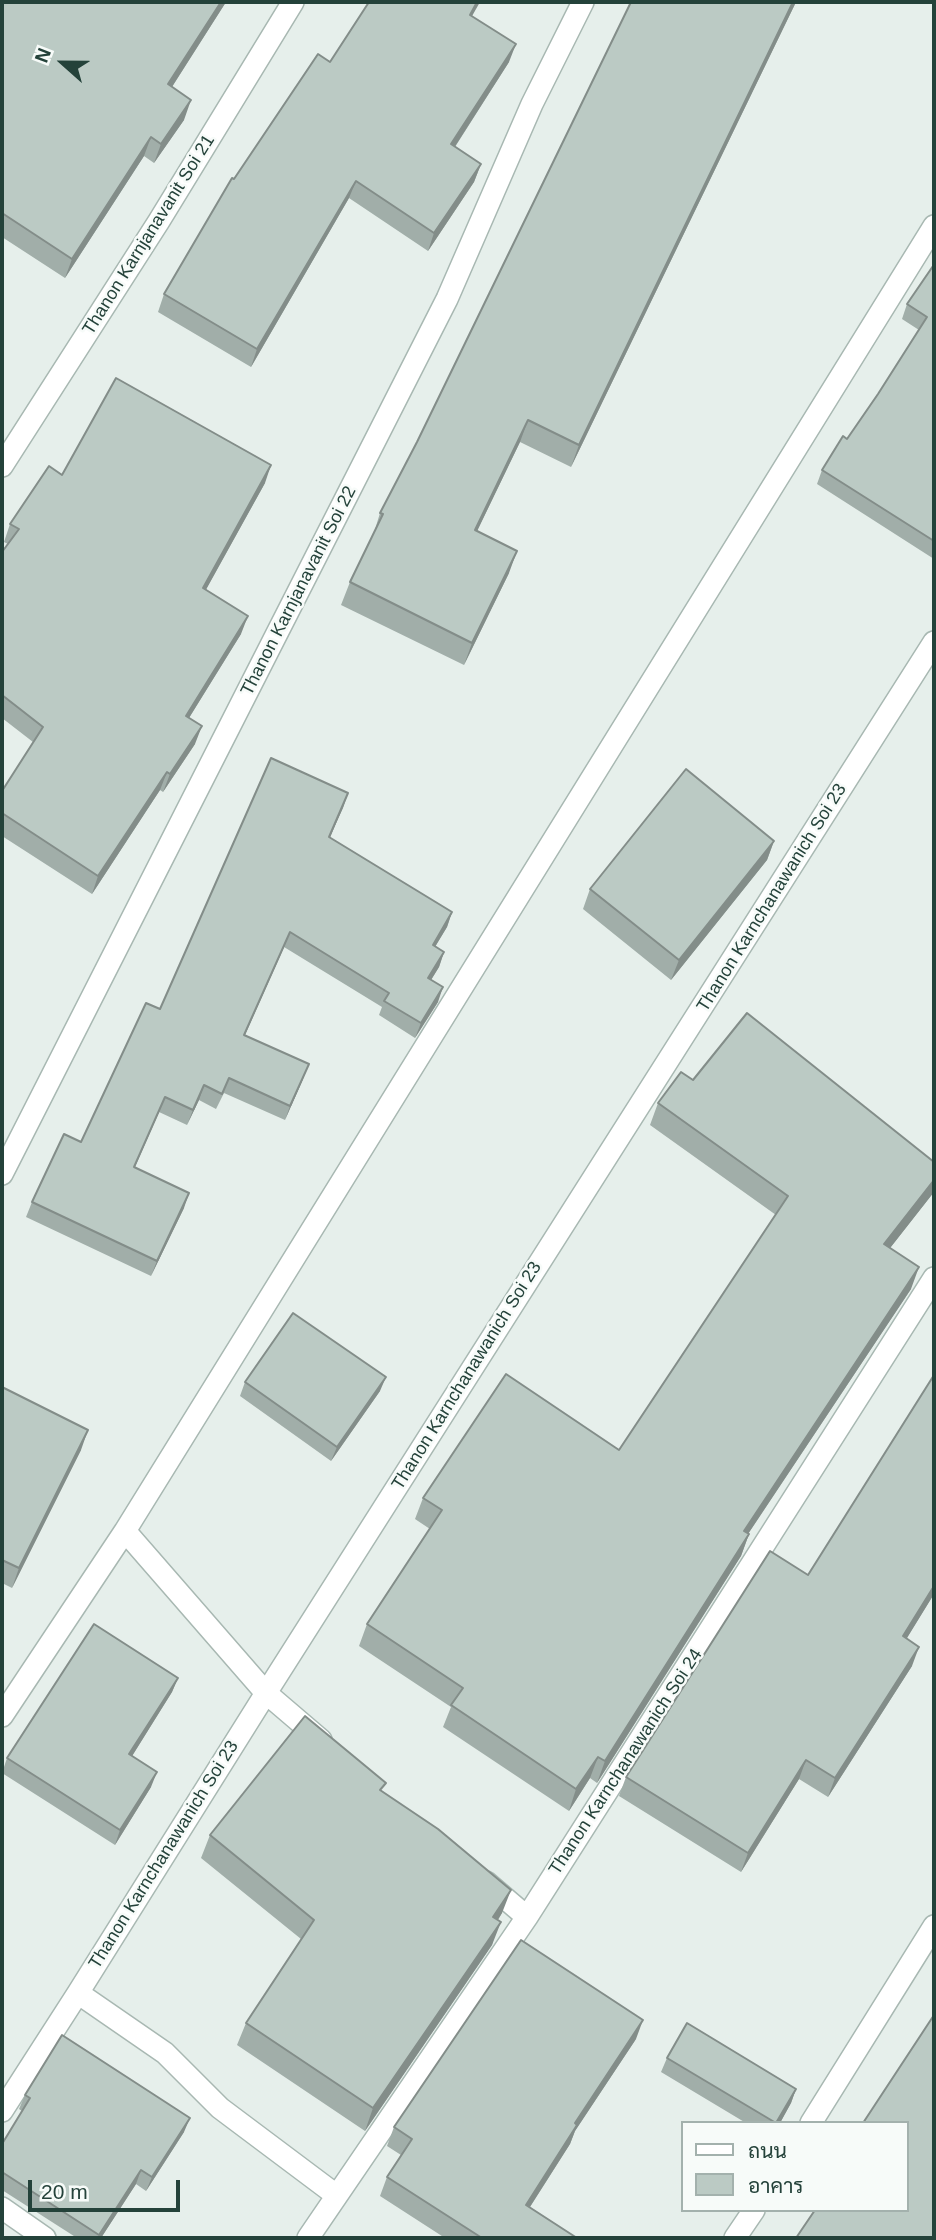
<!DOCTYPE html>
<html>
<head>
<meta charset="utf-8">
<style>
	body { margin:0 }
	#map { position:relative; width:936px; height:2240px; overflow:hidden; background:#e6efeb; font-family:Arial,Sarabun,sans-serif }
	canvas { display:block }
	.frame { position:absolute; inset:0; border:4px solid #24423a; pointer-events:none }
	.legend { position:absolute; left:681px; top:2121px; width:228px; height:91px; box-sizing:border-box; background:#f7fbf9; border:2px solid #a3b1ad; margin:0; padding:9px 12px; list-style:none; font-size:21px; color:#24423a }
	.legend li { display:flex; align-items:center; gap:14px; height:35px }
	.legend b { width:35px; border:2px solid #a3b1ad }
	.north { position:absolute; left:28px; top:28px; width:70px; height:70px; -webkit-text-stroke:5px #f7fbf9; paint-order:stroke; rotate:291deg; font-size:19px; font-weight:700; line-height:28px; text-align:center; color:#24423a }
	.north::after { content:''; display:block; margin:auto; width:24px; height:32px; background:#24423a; clip-path:polygon(50% 0,100% 100%,50% 72%,0 100%) }
	.scale { position:absolute; left:28px; top:2180px; width:152px; height:32px; box-sizing:border-box; border:4px solid #24423a; border-top:0; padding-left:9px; font-size:21px; line-height:24px; white-space:nowrap; color:#24423a; -webkit-text-stroke:5px #f7fbf9; paint-order:stroke }
</style>
</head>
<body>
<div id="map">
<canvas width="936" height="2240"></canvas>
<div class="frame"></div>
<ul class="legend">
<li><b style="height:9px;background:#fff"></b>ถนน</li>
<li><b style="height:19px;background:#bbcac4"></b>อาคาร</li>
</ul>
<div class="north">N</div>
<div class="scale">20 m</div>
</div>
<script>
const c = document.querySelector('canvas').getContext('2d');
c.lineJoin = 'round';
function trace(path, color, width, dash) {
  c.strokeStyle = color;
  c.lineWidth = width;
  c.lineCap = dash ? 'butt' : 'round';
  c.setLineDash(dash || []);
  c.stroke(path);
}
function fillPath(path, color) {
  c.fillStyle = color;
  c.fill(path, 'evenodd');
}
function drawText(font, color, halo, rows, align = 'center') {
  c.font = font + ' Arial,sans-serif';
  c.lineWidth = 5;
  c.setLineDash([]);
  c.textBaseline = 'middle';
  c.strokeStyle = halo;
  c.fillStyle = color;
  for (const [text, x, y, turn = 0] of rows) {
    c.save();
    c.translate(x, y);
    c.rotate((+turn || 0) * Math.PI / 180);
    c.textAlign = isNaN(turn) ? turn : align;
    if (halo) c.strokeText(text, 0, 0);
    c.fillText(text, 0, 0);
    c.restore();
  }
}
const minor = new Path2D(`
	M2,466L159,221L293,2
	M2,1174L447,299L532,104L583,2
	M2,1716L125,1531
	M321,1740L266,1693L125,1531L934,226
	M486,1882L527,1917
	M78,1993L165,2053L220,2108L336,2195
	M2,2111L78,1993L266,1693L934,642
	M811,2123L934,1926
	M2,2208L45,2238
	M308,2238L527,1917L934,1278
	M735,2238L754,2210`);
const wall = new Path2D(`
	M2,2H226L172,87L184,120L154,163L144,156L65,278L2,237Z
	M796,2L571,467L520,442L477,531L509,573L464,665L341,605L350,582L373,536L380,513Z
	M472,16L509,62L455,147L481,164L474,182L428,251L349,198L251,367L158,312L164,294L234,179L330,62Z
	M934,267V559L817,484L822,470L847,439L878,394L919,330L902,319L907,304Z
	M62,475L265,483L206,589L241,634L189,718L195,744L163,792L160,790L92,894L2,836V791L33,742L2,718V552L8,544L4,542L10,524Z
	M348,793L330,838L452,912L447,927L435,947L444,952L439,967L431,980L438,1002L415,1038L379,1015L382,1007L284,947L245,1035L303,1079L285,1120L224,1093L216,1109L199,1100L187,1125L159,1112L135,1167L184,1208L151,1276L26,1217L32,1202L81,1142L160,1009Z
	M774,841L767,860L671,980L583,909L590,889Z
	M693,1080L934,1162V1192L890,1248L911,1289L748,1534H749L741,1556L597,1783L590,1778L569,1811L443,1727L451,1707L359,1646L367,1624L430,1529L415,1519L423,1498L619,1450L776,1215L650,1125L658,1103Z
	M934,1375V1594L906,1639L912,1666L828,1797L799,1779L741,1872L619,1796L626,1777L808,1575Z
	M245,1382L380,1391L331,1461L240,1396Z
	M2,1387L81,1450L12,1588L2,1583Z
	M178,1678L172,1692L132,1756L151,1787L115,1845L2,1773L7,1758Z
	M383,1792L502,1913L498,1920L492,1945L365,2131L237,2045L246,2023L301,1939L201,1858L210,1835Z
	M636,2039L575,2131L570,2144L530,2207L577,2238H445L380,2196L387,2177L401,2155L387,2146L394,2127Z
	M667,2058L796,2089L791,2103L780,2123H746L661,2072Z
	M25,2095L184,2132L146,2191L136,2184L101,2238H77L2,2190V2144L22,2111L19,2109Z`);
const shadedWall = new Path2D(`
	M221,2H226L161,104L168,84Z
	M477,2H480L463,32L470,15Z
	M793,2H796L571,467L579,445Z
	M516,44L509,62L445,162L451,144Z
	M191,100L184,120L154,163L161,144Z
	M151,137L144,156L65,278L72,259Z
	M481,164L474,182L428,251L434,233Z
	M356,181L349,198L251,367L257,349Z
	M528,420L520,442L467,552L475,530Z
	M271,465L265,483L197,606L203,588Z
	M517,551L509,573L464,665L472,643Z
	M248,616L241,634L179,734L186,716Z
	M202,726L195,744L163,792L170,774Z
	M167,772L160,790L92,894L98,876Z
	M348,793L343,808L323,852L329,837Z
	M774,841L767,860L671,980L679,960Z
	M452,912L447,927L427,960L433,945Z
	M290,932L284,947L238,1050L244,1035Z
	M444,952L439,967L423,993L428,978Z
	M443,987L438,1002L415,1038L421,1023Z
	M309,1064L303,1079L285,1120L290,1106Z
	M204,1085L199,1100L187,1125L193,1110Z
	M165,1097L159,1112L128,1182L134,1167Z
	M934,1180V1192L876,1266L884,1244Z
	M189,1193L184,1208L151,1276L157,1261Z
	M919,1267L911,1289L736,1552L744,1531Z
	M386,1377L380,1391L331,1461L337,1447Z
	M88,1430L81,1450L12,1588L19,1568Z
	M749,1534L741,1556L597,1783L605,1761Z
	M934,1586V1594L896,1656L903,1636Z
	M919,1647L912,1666L828,1797L835,1778Z
	M178,1678L172,1692L124,1769L129,1754Z
	M598,1757L590,1778L569,1811L576,1789Z
	M806,1760L799,1779L741,1872L748,1853Z
	M157,1772L151,1787L115,1845L120,1830Z
	M511,1890L502,1913L485,1940L493,1917Z
	M501,1922L492,1945L365,2131L373,2108Z
	M643,2020L636,2039L575,2131L570,2144L519,2224L526,2205L575,2123Z
	M796,2089L791,2103L780,2123H776Z
	M190,2118L184,2132L146,2191L152,2177Z
	M141,2170L136,2184L101,2238H98Z`);
const building = new Path2D(`
	M2,2H221L168,84L191,100L161,144L151,137L72,259L2,213Z
	M369,2H477L470,15L516,44L451,144L481,164L434,233L356,181L257,349L164,294L232,178L234,179L318,54L330,62Z
	M631,2H793L579,445L528,420L475,530L517,551L472,643L350,582L383,514L380,513L417,442Z
	M933,266L934,267V541L822,470L843,436L847,439L878,394L927,317L907,304Z
	M116,378L271,465L203,588L248,616L186,716L202,726L170,774L167,772L98,876L2,813V791L43,727L2,695V552L19,529L10,524L49,466L62,475Z
	M271,758L348,793L329,837L452,912L433,945L444,952L428,978L443,987L421,1023L384,1001L389,993L290,932L244,1035L309,1064L290,1106L229,1078L222,1094L204,1085L193,1110L165,1097L134,1167L189,1193L157,1261L32,1202L64,1134L81,1142L146,1003L160,1009Z
	M686,769L774,841L679,960L590,889Z
	M747,1013L934,1162V1180L884,1244L919,1267L744,1531L749,1534L605,1761L598,1757L576,1789L451,1705L463,1688L367,1624L442,1510L423,1498L506,1374L619,1450L788,1196L658,1103L681,1072L693,1080Z
	M293,1313L386,1377L337,1447L245,1382Z
	M934,1375V1586L903,1636L919,1647L835,1778L806,1760L748,1853L626,1777L770,1551L808,1575Z
	M2,1387L88,1430L19,1568L2,1560Z
	M94,1624L178,1678L129,1754L157,1772L120,1830L7,1758Z
	M305,1716L386,1783L380,1790L438,1829L511,1890L493,1917L501,1922L373,2108L246,2023L314,1920L210,1835Z
	M521,1940L643,2020L575,2123L577,2125L526,2205L577,2238H482L387,2177L412,2139L394,2127Z
	M934,2015V2238H796L815,2210H906V2123H863Z
	M687,2023L796,2089L776,2123L667,2058Z
	M62,2035L190,2118L152,2177L141,2170L99,2235L2,2172V2144L30,2098L25,2095Z`);
const streetNames = [
	["Thanon Karnjanavanit Soi 21",149,235,-58],
	["Thanon Karnjanavanit Soi 22",299,591,-63],
	["Thanon Karnchanawanich Soi 23",772,898,-58],
	["Thanon Karnchanawanich Soi 23",467,1376,-58],
	["Thanon Karnchanawanich Soi 24",626,1762,-57],
	["Thanon Karnchanawanich Soi 23",164,1855,-58]
];
trace(minor, '#a8b8b2', 24);
trace(minor, '#fff', 21);
fillPath(wall, '#a1aea9');
fillPath(shadedWall, '#838d89');
fillPath(building, '#bbcac4');
trace(building, '#838d89', 2);
drawText('18px', '#24423a', '#f7fbf9', streetNames);
</script>
</body>
</html>
